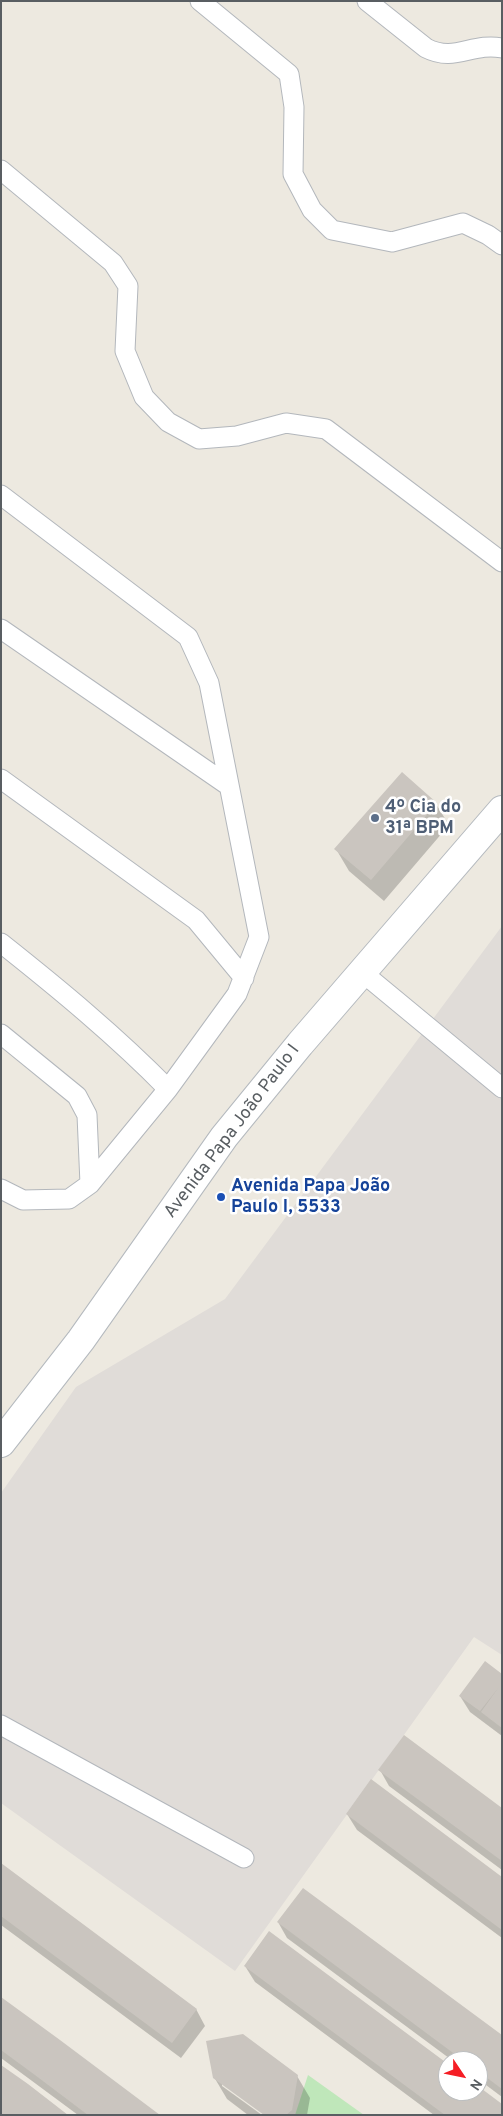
<!DOCTYPE html>
<html>
<head>
<meta charset="utf-8">
<style>
	body { margin:0 }
	#map { position:relative; width:503px; height:2116px; overflow:hidden; background:#ede9e0; font-family:Overpass,sans-serif }
	canvas { display:block }
	.frame { position:absolute; inset:0; border:2px solid #595e62; pointer-events:none }
	.north { position:absolute; left:438px; top:2051px; width:50px; height:50px; box-sizing:border-box; background:#fff; border:1px solid #bdbfc0; border-radius:50%; rotate:124deg; font-size:14px; font-weight:700; line-height:20px; text-align:center; color:#595e62 }
	.north::after { content:''; display:block; margin:auto; width:18px; height:22px; background:#f51e25; clip-path:polygon(50% 0,100% 100%,50% 72%,0 100%) }
</style>
</head>
<body>
<div id="map">
<canvas width="503" height="2116"></canvas>
<div class="frame"></div>
<div class="north">N</div>
</div>
<script>
const c = document.querySelector('canvas').getContext('2d');
c.lineJoin = 'round';
function fillPath(path, color) {
  c.fillStyle = color;
  c.fill(path, 'evenodd');
}
function trace(path, color, width, dash) {
  c.strokeStyle = color;
  c.lineWidth = width;
  c.lineCap = dash ? 'butt' : 'round';
  c.setLineDash(dash || []);
  c.stroke(path);
}
function drawText(font, color, halo, rows, align = 'center') {
  c.font = font + ' Overpass,sans-serif';
  c.lineWidth = 5;
  c.setLineDash([]);
  c.textBaseline = 'middle';
  c.strokeStyle = halo;
  c.fillStyle = color;
  for (const [text, x, y, turn = 0] of rows) {
    c.save();
    c.translate(x, y);
    c.rotate((+turn || 0) * Math.PI / 180);
    c.textAlign = isNaN(turn) ? turn : align;
    if (halo) c.strokeText(text, 0, 0);
    c.fillText(text, 0, 0);
    c.restore();
  }
}
const industrial = new Path2D(`
	M502,926V1655L474,1637L235,1971L1,1803V1493L76,1387L225,1299Z`);
const green = new Path2D(`
	M308,2075L364,2115H295Z`);
const shadow = new Path2D(`
	M402,773L436,804L449,825L384,901L349,871L336,849Z
	M502,1675V1736L470,1712L460,1696Z
	M380,1770L502,1810V1870L389,1786Z
	M347,1814L502,1878V1938L357,1830Z
	M1,1865L196,2009L205,2026L181,2058L1,1925Z
	M278,1922L502,2037V2097L478,2079V2061H453L287,1938Z
	M245,1966L448,2065V2091H478V2088L502,2115H434L255,1982Z
	M1,1998L158,2115H78L1,2058Z
	M297,2076L310,2098L307,2115H266L222,2083V2086L262,2115H248L227,2099L214,2077Z`);
const building = new Path2D(`
	M402,772L437,803L371,880L334,849Z
	M485,1661L502,1674V1728L481,1712L499,1687L480,1711L459,1696Z
	M404,1735L502,1808V1861L378,1770Z
	M371,1779L502,1877V1930L346,1814Z
	M1,1863L197,2009L172,2043L1,1916Z
	M303,1888L502,2035V2089L478,2071V2061H464L277,1922Z
	M269,1931L448,2064V2091H478V2086L502,2104V2115H445L244,1966Z
	M1,1997L60,2040L160,2115H88L35,2075L1,2050Z
	M243,2034L298,2075L292,2110L286,2115H264L213,2078L206,2041Z
	M1,2065L28,2084L68,2115H1Z`);
const lane = new Path2D(`
	M200,1L289,74L294,107L293,174L312,210L332,230L392,242L463,223L488,235L502,245
	M367,1L426,48C455,63 472,42 502,48
	M1,170L113,263L128,286L125,351L144,397L168,422L199,439L237,436L286,423L326,429L502,562
	M1,495L188,637L209,683L259,937L237,994L168,1089L90,1184L69,1199L23,1200L1,1189
	M1,629L229,786
	M1,779L196,920L244,978
	M1,943C59,989 116,1036 168,1089
	M363,973L502,1088
	M1,1034L77,1096L87,1115L90,1184
	M1,1725L244,1858`);
const secondary = new Path2D(`
	M1,1443L81,1340L224,1137L300,1044L502,810`);
const markers = [
	[375,818,5,"#5c6f8a"],
	[221,1197,5,"#1a4fb4"]
];
const serviceNames = [
	["4º Cia do",385,808],
	["31ª BPM",385,829]
];
const streetNames = [
	["Avenida Papa João Paulo I",233,1132,-53]
];
const transitNames = [
	["Avenida Papa João",231,1187],
	["Paulo I, 5533",231,1208]
];
fillPath(industrial, '#e0dcd8');
fillPath(green, '#bfe7ba');
fillPath(shadow, '#0003');
fillPath(building, '#cac5bf');
trace(lane, '#b3b7bc', 21);
trace(secondary, '#b4b9be', 30);
trace(lane, '#fff', 19);
trace(secondary, '#fff', 28);
for (const [x, y, r, color] of markers) {
  const dot = new Path2D();
  dot.arc(x, y, r, 0, 2 * Math.PI);
  c.fillStyle = color;
  c.fill(dot);
  trace(dot, '#fff', 2);
}
drawText('bold 18px', '#4e5e75', '#fff', serviceNames, 'left');
drawText('18px', '#595e62', '#fff', streetNames);
drawText('bold 18px', '#164399', '#fff', transitNames, 'left');
</script>
</body>
</html>
